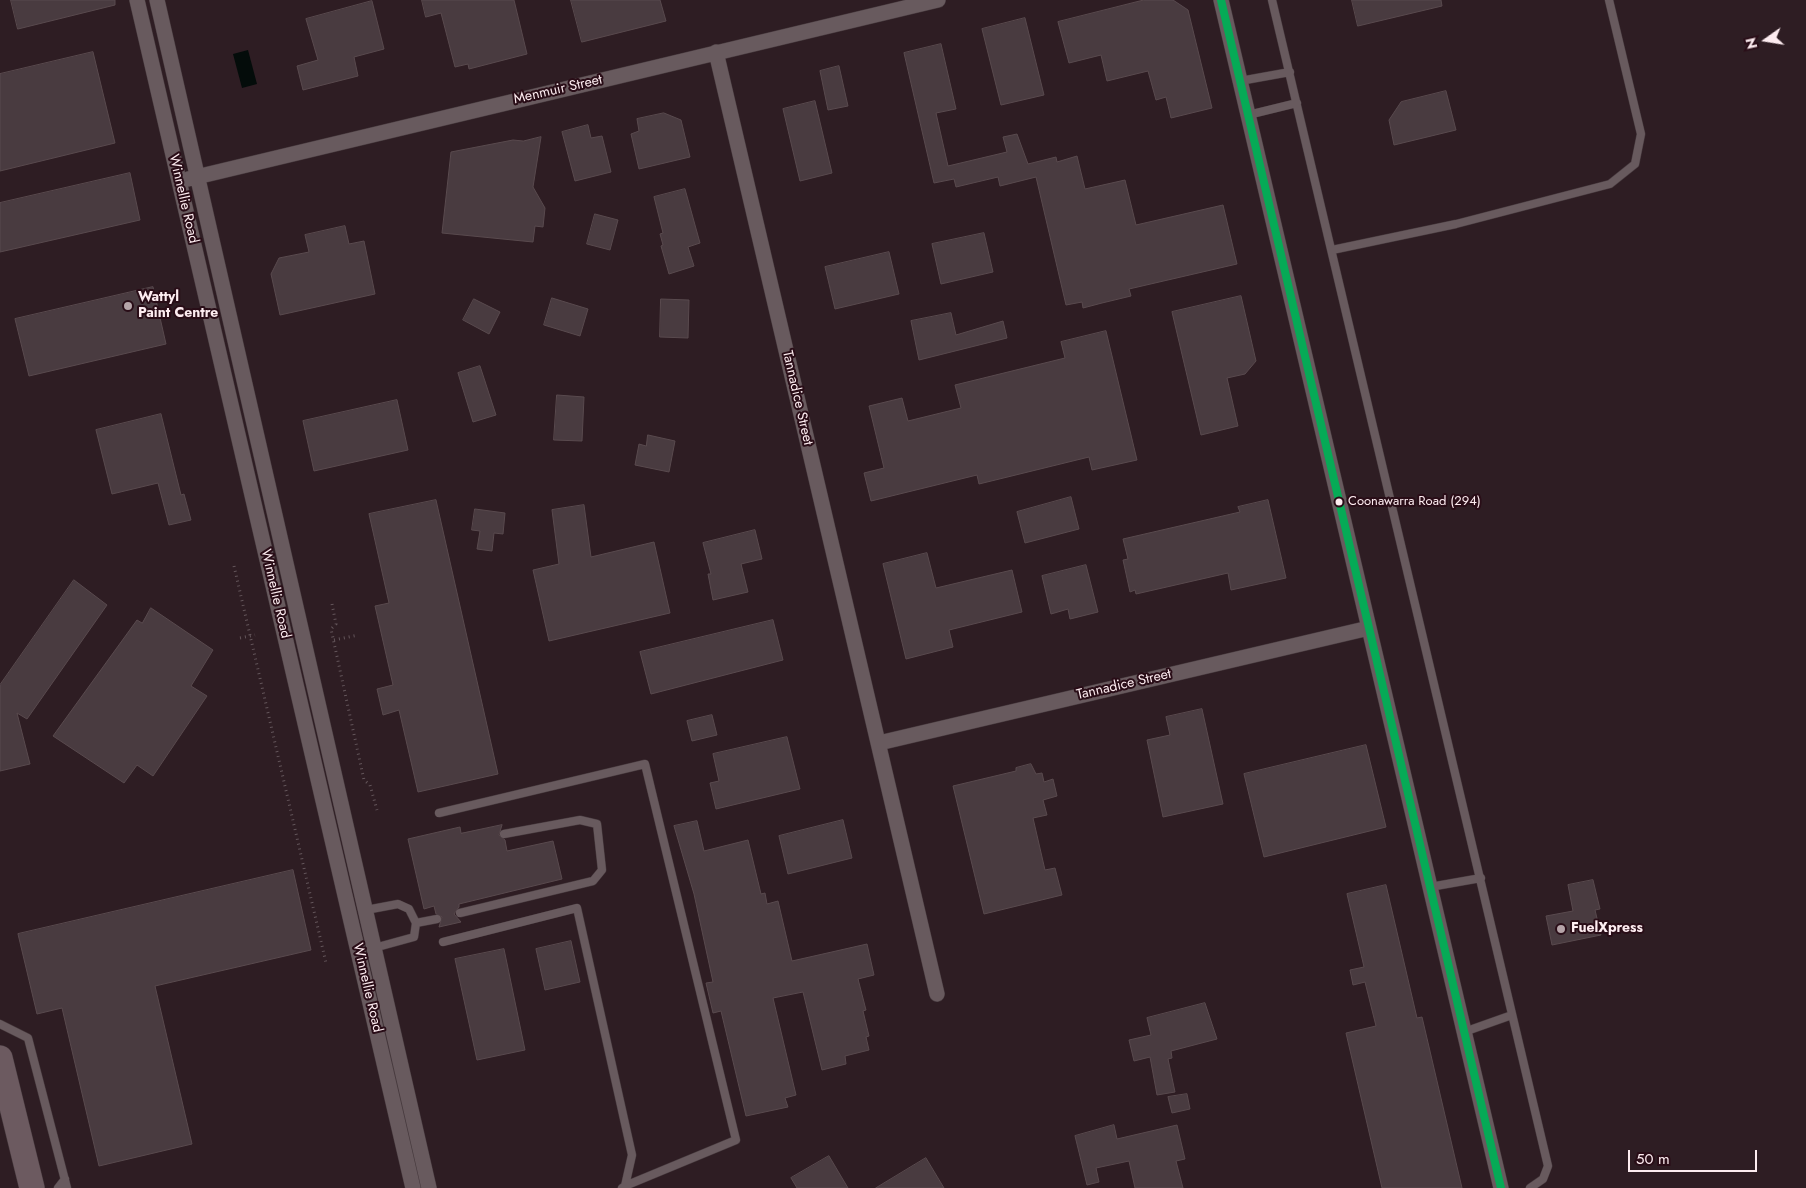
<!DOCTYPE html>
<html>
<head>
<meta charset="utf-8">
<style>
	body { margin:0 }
	#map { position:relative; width:1806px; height:1188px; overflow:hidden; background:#2e1d23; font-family:Jost,sans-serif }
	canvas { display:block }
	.north { position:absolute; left:1741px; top:15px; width:50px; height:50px; -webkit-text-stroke:4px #290d17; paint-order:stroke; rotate:257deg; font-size:14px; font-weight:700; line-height:20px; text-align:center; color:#fdecf0 }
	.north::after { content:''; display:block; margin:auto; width:18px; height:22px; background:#fdecf0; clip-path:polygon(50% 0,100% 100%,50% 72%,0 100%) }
	.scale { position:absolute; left:1628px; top:1150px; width:129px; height:22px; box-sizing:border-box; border:2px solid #fdecf0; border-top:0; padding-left:6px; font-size:15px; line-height:18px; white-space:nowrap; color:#fdecf0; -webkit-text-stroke:4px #290d17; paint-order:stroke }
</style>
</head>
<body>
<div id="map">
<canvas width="1806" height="1188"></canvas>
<div class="north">N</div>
<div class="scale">50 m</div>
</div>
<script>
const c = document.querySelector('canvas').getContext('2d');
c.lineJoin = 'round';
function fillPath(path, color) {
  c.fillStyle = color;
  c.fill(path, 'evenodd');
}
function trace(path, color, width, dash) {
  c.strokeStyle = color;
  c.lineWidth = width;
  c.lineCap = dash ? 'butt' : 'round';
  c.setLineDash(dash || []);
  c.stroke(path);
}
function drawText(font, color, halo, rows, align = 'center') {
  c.font = font + ' Jost,sans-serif';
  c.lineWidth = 4;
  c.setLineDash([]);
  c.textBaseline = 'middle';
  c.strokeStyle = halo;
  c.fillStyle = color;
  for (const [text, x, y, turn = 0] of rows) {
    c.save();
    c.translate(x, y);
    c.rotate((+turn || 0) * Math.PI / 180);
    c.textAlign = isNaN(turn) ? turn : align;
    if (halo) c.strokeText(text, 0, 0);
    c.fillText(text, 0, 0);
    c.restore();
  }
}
const water = new Path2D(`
	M248,50L257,84L242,88L233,54Z`);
const building = new Path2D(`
	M11,0H115V5L18,29Z
	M422,0H514L527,54L469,69L468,64L455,67L441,13L426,17Z
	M571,0H660L666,21L582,42Z
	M1144,0H1173L1188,10L1212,108L1171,118L1166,97L1156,100L1148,71L1107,81L1101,55L1069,63L1058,22Z
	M1352,0H1441L1442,6L1358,26Z
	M372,1L384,49L354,57L358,76L303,90L297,66L318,60L306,19Z
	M1025,18L1044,95L1001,105L982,29Z
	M941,44L956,109L936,113L948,166L1007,152L1003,137L1017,134L1028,164L1056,157L1057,162L1077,156L1085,189L1125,180L1136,225L1223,205L1237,264L1129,289L1131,296L1102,303L1083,308L1082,302L1066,305L1036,177L1000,186L998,177L956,187L954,179L934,183L904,53Z
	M93,52L115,143L0,171V74Z
	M839,66L848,106L828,110L820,71Z
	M1446,91L1456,130L1394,145L1389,120L1401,102Z
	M815,101L832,173L800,181L783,109Z
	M664,113L681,120L690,157L639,169L631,134L639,131L637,119Z
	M588,125L591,138L602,136L611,172L575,181L562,132Z
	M541,137L533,187L545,208L543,227L535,226L533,242L442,233L451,152L513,140L523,141Z
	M130,173L140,220L0,252V203Z
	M685,189L700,243L688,247L694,266L669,274L661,246L663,245L660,234L663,233L654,197Z
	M595,214L618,220L610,250L587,244Z
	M345,226L349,244L364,241L375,294L280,315L271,274L279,258L309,252L305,235Z
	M984,233L993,272L941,284L932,244Z
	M889,252L899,294L835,309L825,267Z
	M153,287L166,344L29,376L15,319Z
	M1241,296L1256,361L1245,374L1227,378L1238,426L1201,435L1172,312Z
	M552,298L588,309L580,336L544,325Z
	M474,299L500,312L489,334L463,320Z
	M661,299L689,300L688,338L660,337Z
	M951,313L956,335L1003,321L1007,338L919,360L911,321Z
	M1106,331L1137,460L1092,470L1089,457L979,484L977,475L871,501L864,473L884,468L869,406L902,398L908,421L961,408L955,385L1065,358L1061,342Z
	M480,366L496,415L473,422L458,373Z
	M557,395L584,397L582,441L554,440Z
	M397,400L408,450L314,471L303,421Z
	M161,414L181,495L184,494L191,520L169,525L158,483L112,494L96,430Z
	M648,435L675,441L669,472L635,465L639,444L646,446Z
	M1071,497L1079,529L1025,543L1017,512Z
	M436,500L498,774L418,792L399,710L383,715L377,689L393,685L375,606L389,603L369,514Z
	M1268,500L1286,578L1231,590L1228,573L1136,594L1135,590L1130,592L1123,560L1128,559L1123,539L1240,512L1238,507Z
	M584,505L591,557L654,542L670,613L549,641L533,570L559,564L552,510Z
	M475,509L505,513L503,534L494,533L492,551L477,549L480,531L472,530Z
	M755,530L762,559L741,564L748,592L713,600L708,574H711L703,543Z
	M927,553L936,588L1012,570L1022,612L949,630L953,647L906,659L883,564Z
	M1086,565L1098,612L1070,619L1068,609L1051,614L1042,576Z
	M74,580L107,605L27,719L17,713L30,764L0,771V685Z
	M151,608L213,650L191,686L207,696L153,776L137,765L124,783L53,736L137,620L142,623Z
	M773,620L783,660L651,694L640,652Z
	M1202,709L1223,804L1163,817L1147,740L1170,735L1166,717Z
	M712,715L717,735L692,741L687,721Z
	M787,737L800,789L716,809L710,783L719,781L713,754Z
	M1366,745L1386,827L1264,857L1244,774Z
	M1031,764L1036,774L1042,773L1044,782L1053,779L1057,796L1043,800L1047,815L1033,818L1045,870L1055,868L1062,895L984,914L953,786L1016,771V768Z
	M843,820L852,858L788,874L779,836Z
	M697,821L704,851L748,840L761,894L765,893L767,904L778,901L792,961L867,944L874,975L858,979L866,1010L863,1011L869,1036L866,1037L869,1050L845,1056L846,1064L822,1070L803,992L773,998L796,1095L785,1098L788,1107L746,1116L721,1011L713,1013L706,983L713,982L694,894L674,826Z
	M502,825L499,835L505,840L507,851L553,841L562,879L459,904V907L454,914L461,922L439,927L442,917L436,914L434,906L424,909L408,839L460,827L461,833Z
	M293,870L311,950L155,986L192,1144L99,1166L62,1008L37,1014L18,934Z
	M1593,880L1600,909L1595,910L1601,935L1552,945L1546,916L1573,911L1568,885Z
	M1386,885L1417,1018L1422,1017L1462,1188H1382L1346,1033L1376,1026L1365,982L1353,985L1350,970L1364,967L1347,894Z
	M571,941L580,982L545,990L536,949Z
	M504,949L525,1050L477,1060L455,959Z
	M1205,1003L1217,1039L1171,1051L1172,1058L1168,1059L1175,1092L1157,1095L1150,1057L1134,1061L1129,1040L1151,1035L1147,1018Z
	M1187,1094L1190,1109L1172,1113L1168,1097Z
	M1114,1125L1117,1139L1177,1125L1185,1159L1176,1161L1183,1188H1135L1129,1161L1096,1168L1099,1182L1087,1185L1075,1136Z
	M829,1156L848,1188H797L791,1178Z
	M926,1158L944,1188H876Z`);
const path = new Path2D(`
	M234,566L326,963
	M332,604L336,624L331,629L364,780L370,785L377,810
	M240,638L255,635
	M334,640L358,635`);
const service = new Path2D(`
	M1272,0L1548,1166L1543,1179L1530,1188
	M1240,81L1290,72
	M1248,115L1297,103
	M1332,250L1456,224L1610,184L1635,164L1641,134L1609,0
	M439,813L645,764L736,1140L625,1186
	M1430,887L1481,878
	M366,910L398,904L409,909L416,923L437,919
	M460,913L593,881L602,870L597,824L580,820L504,834
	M443,942L577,908L632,1155L625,1186L622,1188
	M374,948L414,937L416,923
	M0,1024L28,1038L67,1188
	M1464,1032L1512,1015
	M58,1188L65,1179`);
const minor = new Path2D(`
	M137,0L413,1188
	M157,0L429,1188
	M1221,0L1501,1188
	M716,52L937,994
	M188,179L938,0
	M879,743L1369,628`);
const trunk = new Path2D(`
	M0,1058L32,1188`);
const bus1 = new Path2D(`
	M1221,0L1501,1188`);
const markers = [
	[128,306,5,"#b5a4a8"],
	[1339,502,4.5,"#fdecf0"],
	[1561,929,5,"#b5a4a8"]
];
const busNames = [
	["Coonawarra Road (294)",1348,502]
];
const streetNames = [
	["Menmuir Street",558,90,-13],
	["Winnellie Road",183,199,77],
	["Tannadice Street",797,398,77],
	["Winnellie Road",275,594,77],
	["Tannadice Street",1124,685,-13],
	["Winnellie Road",367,988,77]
];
const poiNames = [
	["Wattyl",138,298],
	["Paint Centre",138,314],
	["FuelXpress",1571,929]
];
fillPath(water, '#040c0a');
fillPath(building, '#493b40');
trace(building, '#594a4e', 1);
trace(service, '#473a3e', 9);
trace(minor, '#473a3e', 16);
trace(trunk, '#473a3e', 26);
trace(path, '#63555a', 3, [1, 4]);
trace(service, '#685a5e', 8);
trace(minor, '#685a5e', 15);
trace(trunk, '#6c5a60', 25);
trace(bus1, '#06aa56', 8);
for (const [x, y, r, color] of markers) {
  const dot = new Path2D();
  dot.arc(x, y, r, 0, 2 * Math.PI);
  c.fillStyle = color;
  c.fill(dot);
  trace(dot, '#290d17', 2);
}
drawText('13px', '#fdecf0', '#290d17', busNames, 'left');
drawText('14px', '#fdecf0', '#290d17', streetNames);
drawText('bold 14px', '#fdecf0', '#290d17', poiNames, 'left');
</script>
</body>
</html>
